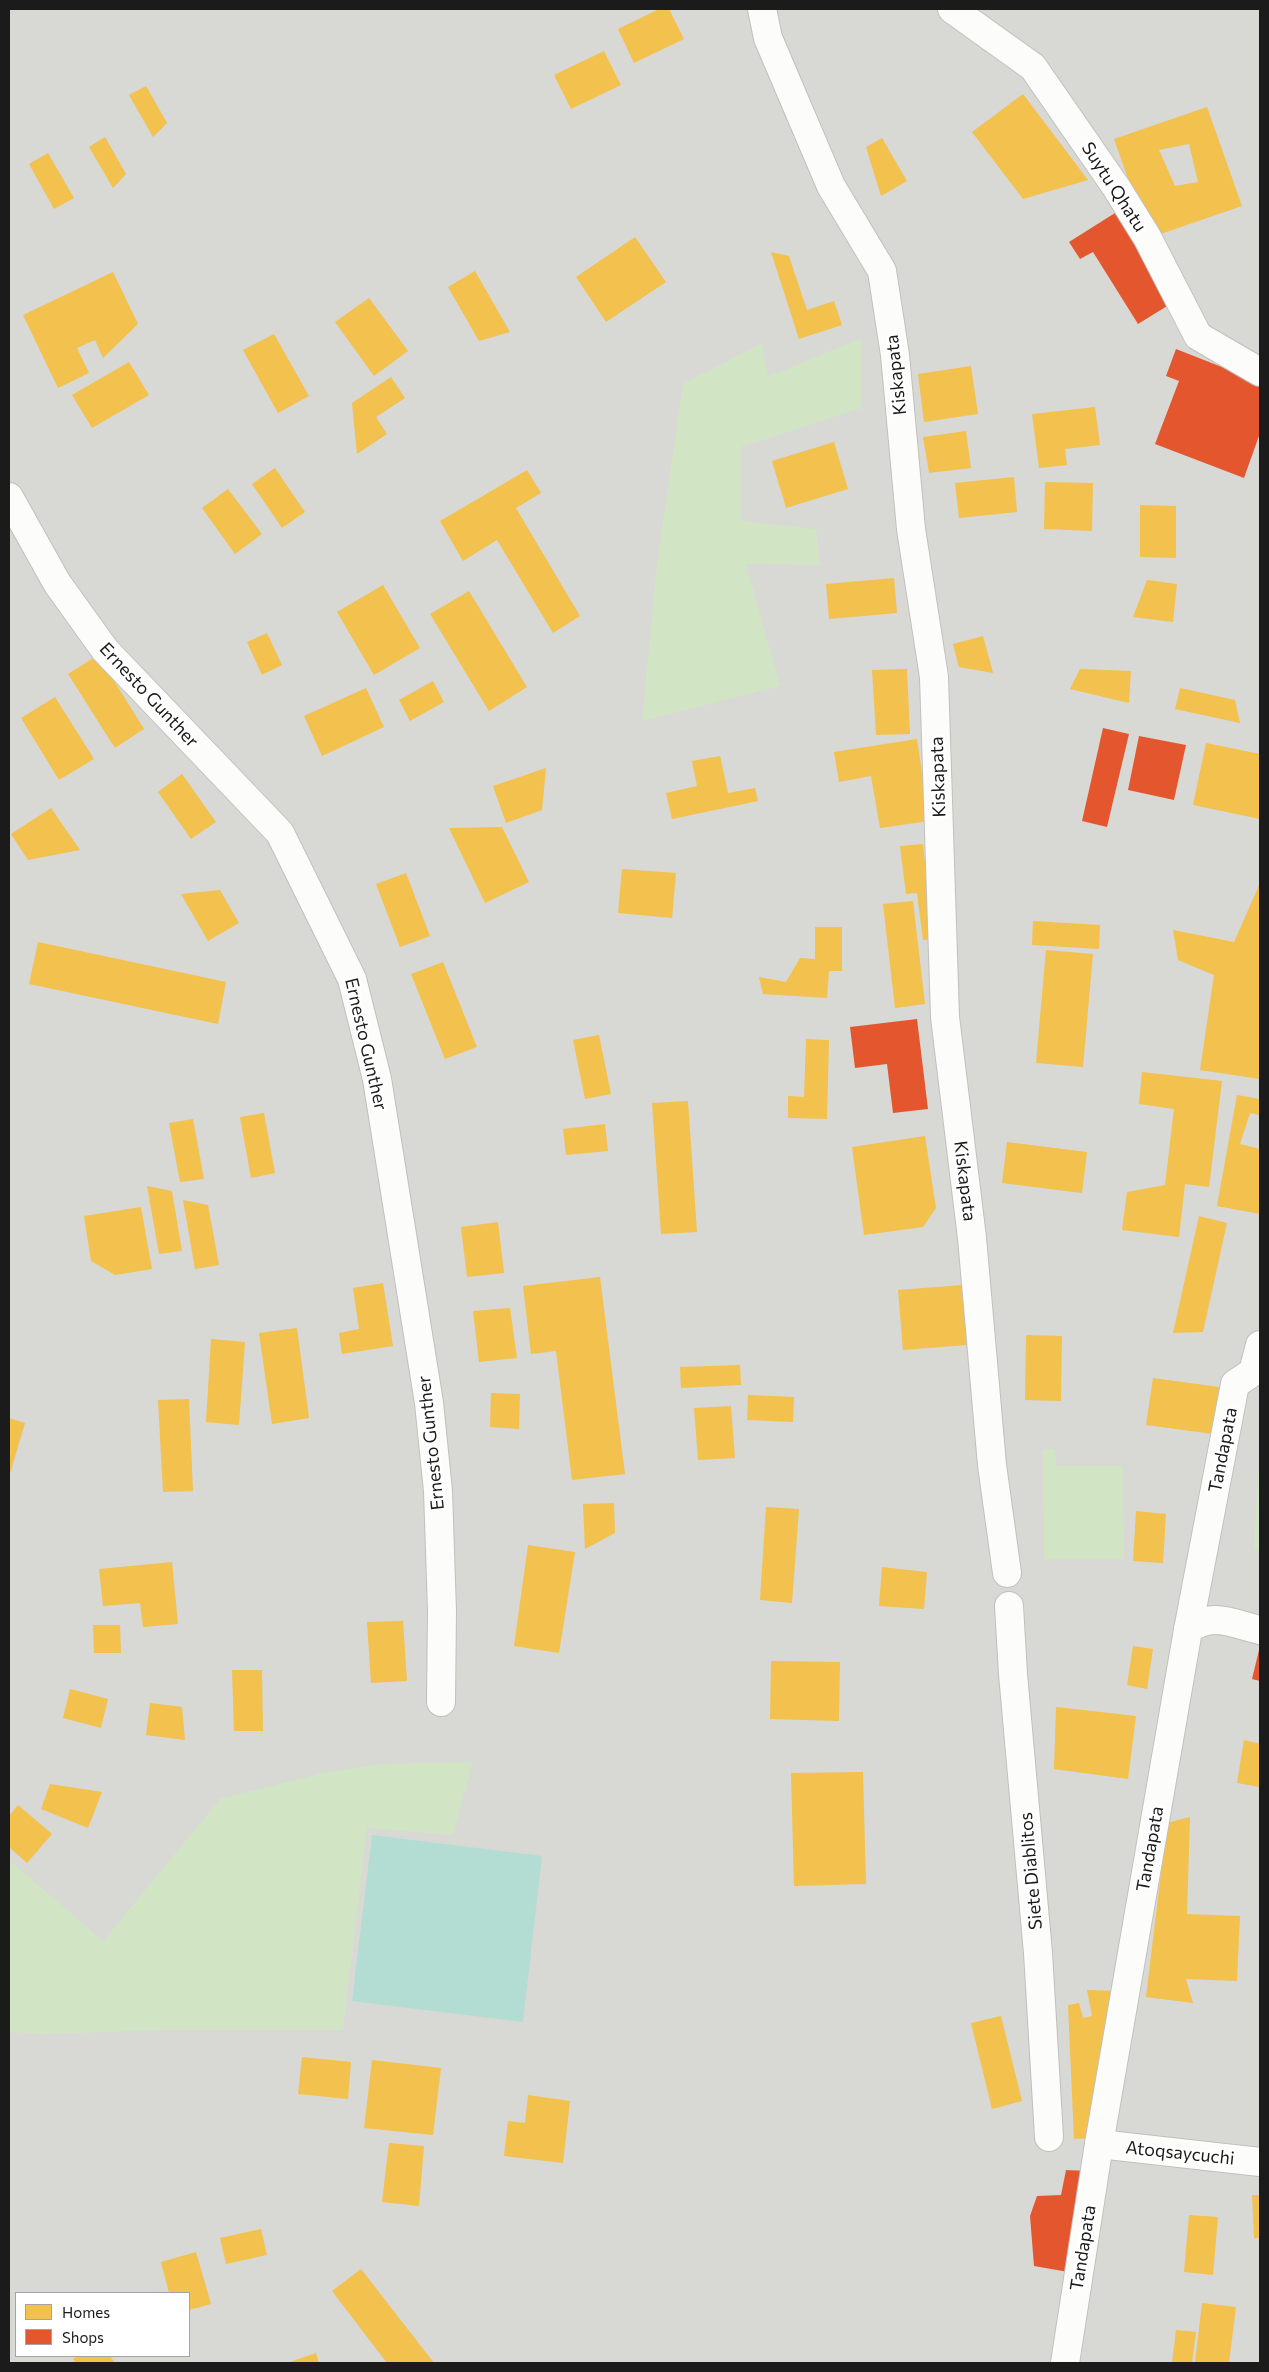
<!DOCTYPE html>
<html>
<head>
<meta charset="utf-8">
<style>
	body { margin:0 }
	#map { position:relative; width:1269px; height:2372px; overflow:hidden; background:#e9e9e4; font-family:Commissioner,sans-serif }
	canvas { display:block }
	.frame { position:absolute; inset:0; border:10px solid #1b1b1b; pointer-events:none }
	.legend { position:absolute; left:15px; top:2292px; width:175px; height:65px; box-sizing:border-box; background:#fff; border:1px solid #a4a4a4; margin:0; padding:6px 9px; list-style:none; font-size:15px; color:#1b1b1b }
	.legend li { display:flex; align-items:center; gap:10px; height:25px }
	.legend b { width:25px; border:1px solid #a4a4a4 }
</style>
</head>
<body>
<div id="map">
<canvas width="1269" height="2372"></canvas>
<div class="frame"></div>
<ul class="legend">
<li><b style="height:14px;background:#f2c14e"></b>Homes</li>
<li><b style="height:14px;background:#e4572e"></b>Shops</li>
</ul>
</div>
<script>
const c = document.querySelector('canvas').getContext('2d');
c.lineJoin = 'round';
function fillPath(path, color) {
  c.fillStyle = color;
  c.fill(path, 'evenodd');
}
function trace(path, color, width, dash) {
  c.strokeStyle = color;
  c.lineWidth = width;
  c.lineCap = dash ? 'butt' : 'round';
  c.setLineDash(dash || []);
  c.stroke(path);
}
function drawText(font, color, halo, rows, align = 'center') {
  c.font = font + ' Commissioner,sans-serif';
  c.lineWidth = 5;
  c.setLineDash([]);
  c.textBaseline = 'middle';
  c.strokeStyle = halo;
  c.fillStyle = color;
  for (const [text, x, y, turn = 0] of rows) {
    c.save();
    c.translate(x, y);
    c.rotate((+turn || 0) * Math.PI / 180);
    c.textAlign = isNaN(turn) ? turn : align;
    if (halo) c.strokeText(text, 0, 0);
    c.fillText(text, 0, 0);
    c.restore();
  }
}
const residential = new Path2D(`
	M9,9H1260V2363H9ZM16,2293H189V2356H16Z`);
const grass = new Path2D(`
	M862,338V408L741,447L742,521L816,529L820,565L746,564L780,686L642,721L657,564L683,384L762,343L768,377Z
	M1260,1447V1551L1254,1549Z
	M1043,1449H1055L1056,1466H1123L1124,1559H1044Z
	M473,1762L453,1835L367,1828L343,2030H166L42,2034L9,2032V1860L103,1941L220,1799L327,1772L381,1764Z`);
const pitch = new Path2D(`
	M372,1835L542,1856L523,2022L352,2001Z`);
const homes = new Path2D(`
	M659,9H669L684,39L634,63L618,29Z
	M604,51L621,85L571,109L554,75Z
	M146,86L167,123L153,137L129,95Z
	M1023,94L1088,180L1023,199L972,132Z
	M1207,107L1242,206L1149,238L1114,139ZM1189,144L1198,182L1175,186L1159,150Z
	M105,137L126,174L113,188L89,147Z
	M882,138L907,181L881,196L866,147Z
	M48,153L74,198L54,209L29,164Z
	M635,237L666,282L606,322L576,277Z
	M771,252L789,256L807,310L834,301L842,325L799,339Z
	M475,271L510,332L479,341L448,287Z
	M113,272L138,324L103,358L95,340L77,348L89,373L58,388L23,315Z
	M369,298L408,351L374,376L335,322Z
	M274,334L309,396L278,413L243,350Z
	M129,362L149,395L92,428L72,395Z
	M971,366L978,414L924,422L918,374Z
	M391,377L405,398L376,417L387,434L357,454L352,403Z
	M1095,407L1100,445L1065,449L1067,465L1039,468L1032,414Z
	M966,431L971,468L929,473L923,437Z
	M834,442L848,489L786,508L772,461Z
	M275,468L305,512L282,528L252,484Z
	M527,470L541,493L516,508L580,616L553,633L497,540L463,561L440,521Z
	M1014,477L1017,512L959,518L955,483Z
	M1045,482L1093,483L1092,531L1044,529Z
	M228,489L262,534L235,554L202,508Z
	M1140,505L1176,506V558L1140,557Z
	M894,578L897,613L829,619L826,584Z
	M1147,580L1177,584L1173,622L1133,617Z
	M383,585L420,648L374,675L337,612Z
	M469,591L527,687L489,711L430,614Z
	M267,633L282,665L262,675L247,642Z
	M983,636L993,673L959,667L953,644Z
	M98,655L144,729L115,748L68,674Z
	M907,669L910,734L876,735L872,670Z
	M1080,669L1131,671L1129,703L1070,689Z
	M433,681L444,702L410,721L399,700Z
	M366,688L384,727L322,756L304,716Z
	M1180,688L1235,700L1240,723L1175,709Z
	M55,697L94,759L59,780L21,718Z
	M917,739L929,821L880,828L871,776L839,782L834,752Z
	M1206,743L1260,754V819L1193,805Z
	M720,756L728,793L755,788L758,801L672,819L666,793L697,786L692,761Z
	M546,768L542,810L506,823L493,786Z
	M182,774L216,822L191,839L158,792Z
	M51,808L80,850L28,860L11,834Z
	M502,827L529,882L485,903L449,828Z
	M923,844L933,939L923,940L917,893L906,894L900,846Z
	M622,869L676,873L672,918L618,913Z
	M406,873L430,936L400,947L376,884Z
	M1260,883V1079L1200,1070L1214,975L1178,960L1173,930L1234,942Z
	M220,890L239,923L208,941L181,894Z
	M913,901L925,1004L895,1008L883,904Z
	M1033,921L1100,925L1099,949L1032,945Z
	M815,927H842V971H829L827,998L763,994L759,977L786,982L800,958L815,959Z
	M38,942L226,982L218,1024L29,984Z
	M1046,950L1093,954L1083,1067L1036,1063Z
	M443,962L477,1047L445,1059L411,974Z
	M599,1035L611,1094L585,1099L573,1040Z
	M806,1039L829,1040L827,1119L788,1118V1096L804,1097Z
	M1142,1072L1222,1081L1209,1187L1185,1184L1179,1237L1122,1230L1127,1192L1165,1185L1174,1109L1139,1104Z
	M1237,1095L1260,1099V1115L1250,1113L1240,1144L1260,1149V1214L1217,1206Z
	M688,1101L697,1232L661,1234L652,1103Z
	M264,1113L275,1173L251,1178L240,1117Z
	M193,1119L204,1179L180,1182L169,1123Z
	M605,1124L608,1151L566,1155L563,1129Z
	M925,1136L936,1208L923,1227L864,1235L852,1147Z
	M1007,1142L1087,1152L1082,1193L1002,1183Z
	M147,1186L172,1191L182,1251L159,1254Z
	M183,1200L208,1205L219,1265L195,1269Z
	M141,1207L152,1269L115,1275L91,1261L84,1216Z
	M1199,1216L1227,1223L1203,1332L1173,1333Z
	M498,1222L504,1273L467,1277L461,1227Z
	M600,1277L625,1474L572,1480L556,1351L531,1354L523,1286Z
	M383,1283L393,1346L342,1354L339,1333L359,1329L353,1288Z
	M962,1285L967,1345L903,1350L898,1290Z
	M510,1308L517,1358L479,1362L473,1311Z
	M297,1328L309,1418L272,1424L259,1333Z
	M1026,1335L1062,1336L1061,1401L1025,1400Z
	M211,1339L245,1342L239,1425L206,1422Z
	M740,1365L741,1385L681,1388L680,1367Z
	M1153,1378L1219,1387L1213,1434L1146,1425Z
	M491,1393L520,1394L519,1429L490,1427Z
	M748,1395L794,1397L793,1422L747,1420Z
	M189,1399L193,1491L163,1492L158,1400Z
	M731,1406L735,1458L698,1460L694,1408Z
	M9,1418L25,1423L9,1477Z
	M614,1503L615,1533L585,1549L583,1504Z
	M766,1507L799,1509L792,1603L760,1600Z
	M1136,1511L1166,1514L1163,1563L1133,1561Z
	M528,1545L575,1552L559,1653L514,1646Z
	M172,1562L178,1624L143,1627L140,1603L103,1606L99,1569Z
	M882,1567L927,1572L924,1609L879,1606Z
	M403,1621L407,1681L371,1683L367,1622Z
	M93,1625H120L121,1653H94Z
	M1133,1646L1153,1649L1147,1689L1127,1685Z
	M771,1661L840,1662L839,1721L770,1719Z
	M232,1670H262L263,1731H234Z
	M70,1689L108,1699L101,1728L63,1718Z
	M150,1703L182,1707L185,1740L146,1735Z
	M1056,1707L1136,1716L1128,1779L1054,1769Z
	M1244,1740L1260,1744V1787L1237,1783Z
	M863,1772L866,1884L794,1886L791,1773Z
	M50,1784L102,1792L88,1828L41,1809Z
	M18,1805L52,1834L27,1863L9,1847V1816Z
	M1190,1817L1187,1914L1240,1916L1237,1981L1186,1979L1193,2003L1146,1997L1167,1823Z
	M1087,1990L1119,1991L1096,2138L1074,2139L1068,2005L1079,2003L1083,2018L1092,2016Z
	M1001,2016L1022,2101L992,2109L971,2023Z
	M302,2057L351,2062L348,2099L298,2094Z
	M372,2060L441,2068L433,2135L364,2128Z
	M528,2095L570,2101L563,2163L504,2156L508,2121L525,2123Z
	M389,2143L424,2146L419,2206L382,2202Z
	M1252,2195H1260V2238H1254Z
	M1189,2215L1218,2217L1213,2275L1184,2272Z
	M261,2229L267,2255L226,2264L220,2238Z
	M196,2252L211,2304L189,2310V2293H169L161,2262Z
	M361,2269L434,2363H387L332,2291Z
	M1202,2303L1236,2307L1229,2363H1195Z
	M1176,2330L1196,2332L1192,2363H1172Z
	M316,2353L319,2363H287Z
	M78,2356H110L115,2363H76L73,2359Z`);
const shops = new Path2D(`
	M1115,213L1172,303L1138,324L1093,252L1080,259L1069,242Z
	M1176,349L1260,382V433L1244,478L1155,444L1179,381L1166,376Z
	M1103,728L1129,734L1107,827L1082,821Z
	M1139,736L1186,745L1174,800L1128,790Z
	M917,1019L928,1109L893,1113L887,1064L855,1068L850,1027Z
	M1260,1646V1681L1252,1679Z
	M1066,2170L1088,2171L1074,2273L1034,2266L1030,2216L1037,2196L1061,2195Z`);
const pedestrian = new Path2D(`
	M762,9L768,38L831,186L882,271L895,355L911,529L934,677L945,1017L972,1238L992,1465L1007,1573
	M952,9L1033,67L1116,187L1147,237L1198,336L1260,372
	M1009,1606L1013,1674L1038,1953L1049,2137
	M1188,1630L1235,1384L1253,1372L1260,1345
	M1099,2144L1260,2162`);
const minor = new Path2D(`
	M9,497L57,583L105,650L280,833L352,979L377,1079L429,1403L438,1491L442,1611L441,1702
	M1065,2363L1099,2144L1188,1630C1212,1611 1233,1624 1260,1630`);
const streetNames = [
	["Suytu Qhatu",1114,187,57],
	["Kiskapata",896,375,-96],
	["Ernesto Gunther",149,695,47],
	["Kiskapata",938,777,-92],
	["Ernesto Gunther",366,1044,77],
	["Kiskapata",965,1181,83],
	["Ernesto Gunther",431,1443,-96],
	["Tandapata",1223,1450,-79],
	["Tandapata",1150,1849,-80],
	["Siete Diablitos",1031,1871,-95],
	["Atoqsaycuchi",1180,2153,6],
	["Tandapata",1083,2248,-81]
];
fillPath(residential, '#d8d8d5');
fillPath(grass, '#d1e5c5');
fillPath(pitch, '#b3ddd2');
fillPath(homes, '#f2c14e');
fillPath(shops, '#e4572e');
trace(pedestrian, '#c0c0be', 30);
trace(minor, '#c0c0be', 30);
trace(pedestrian, '#fcfcfb', 28);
trace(minor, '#fcfcfb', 28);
drawText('18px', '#1b1b1b', '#fff', streetNames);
</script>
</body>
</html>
